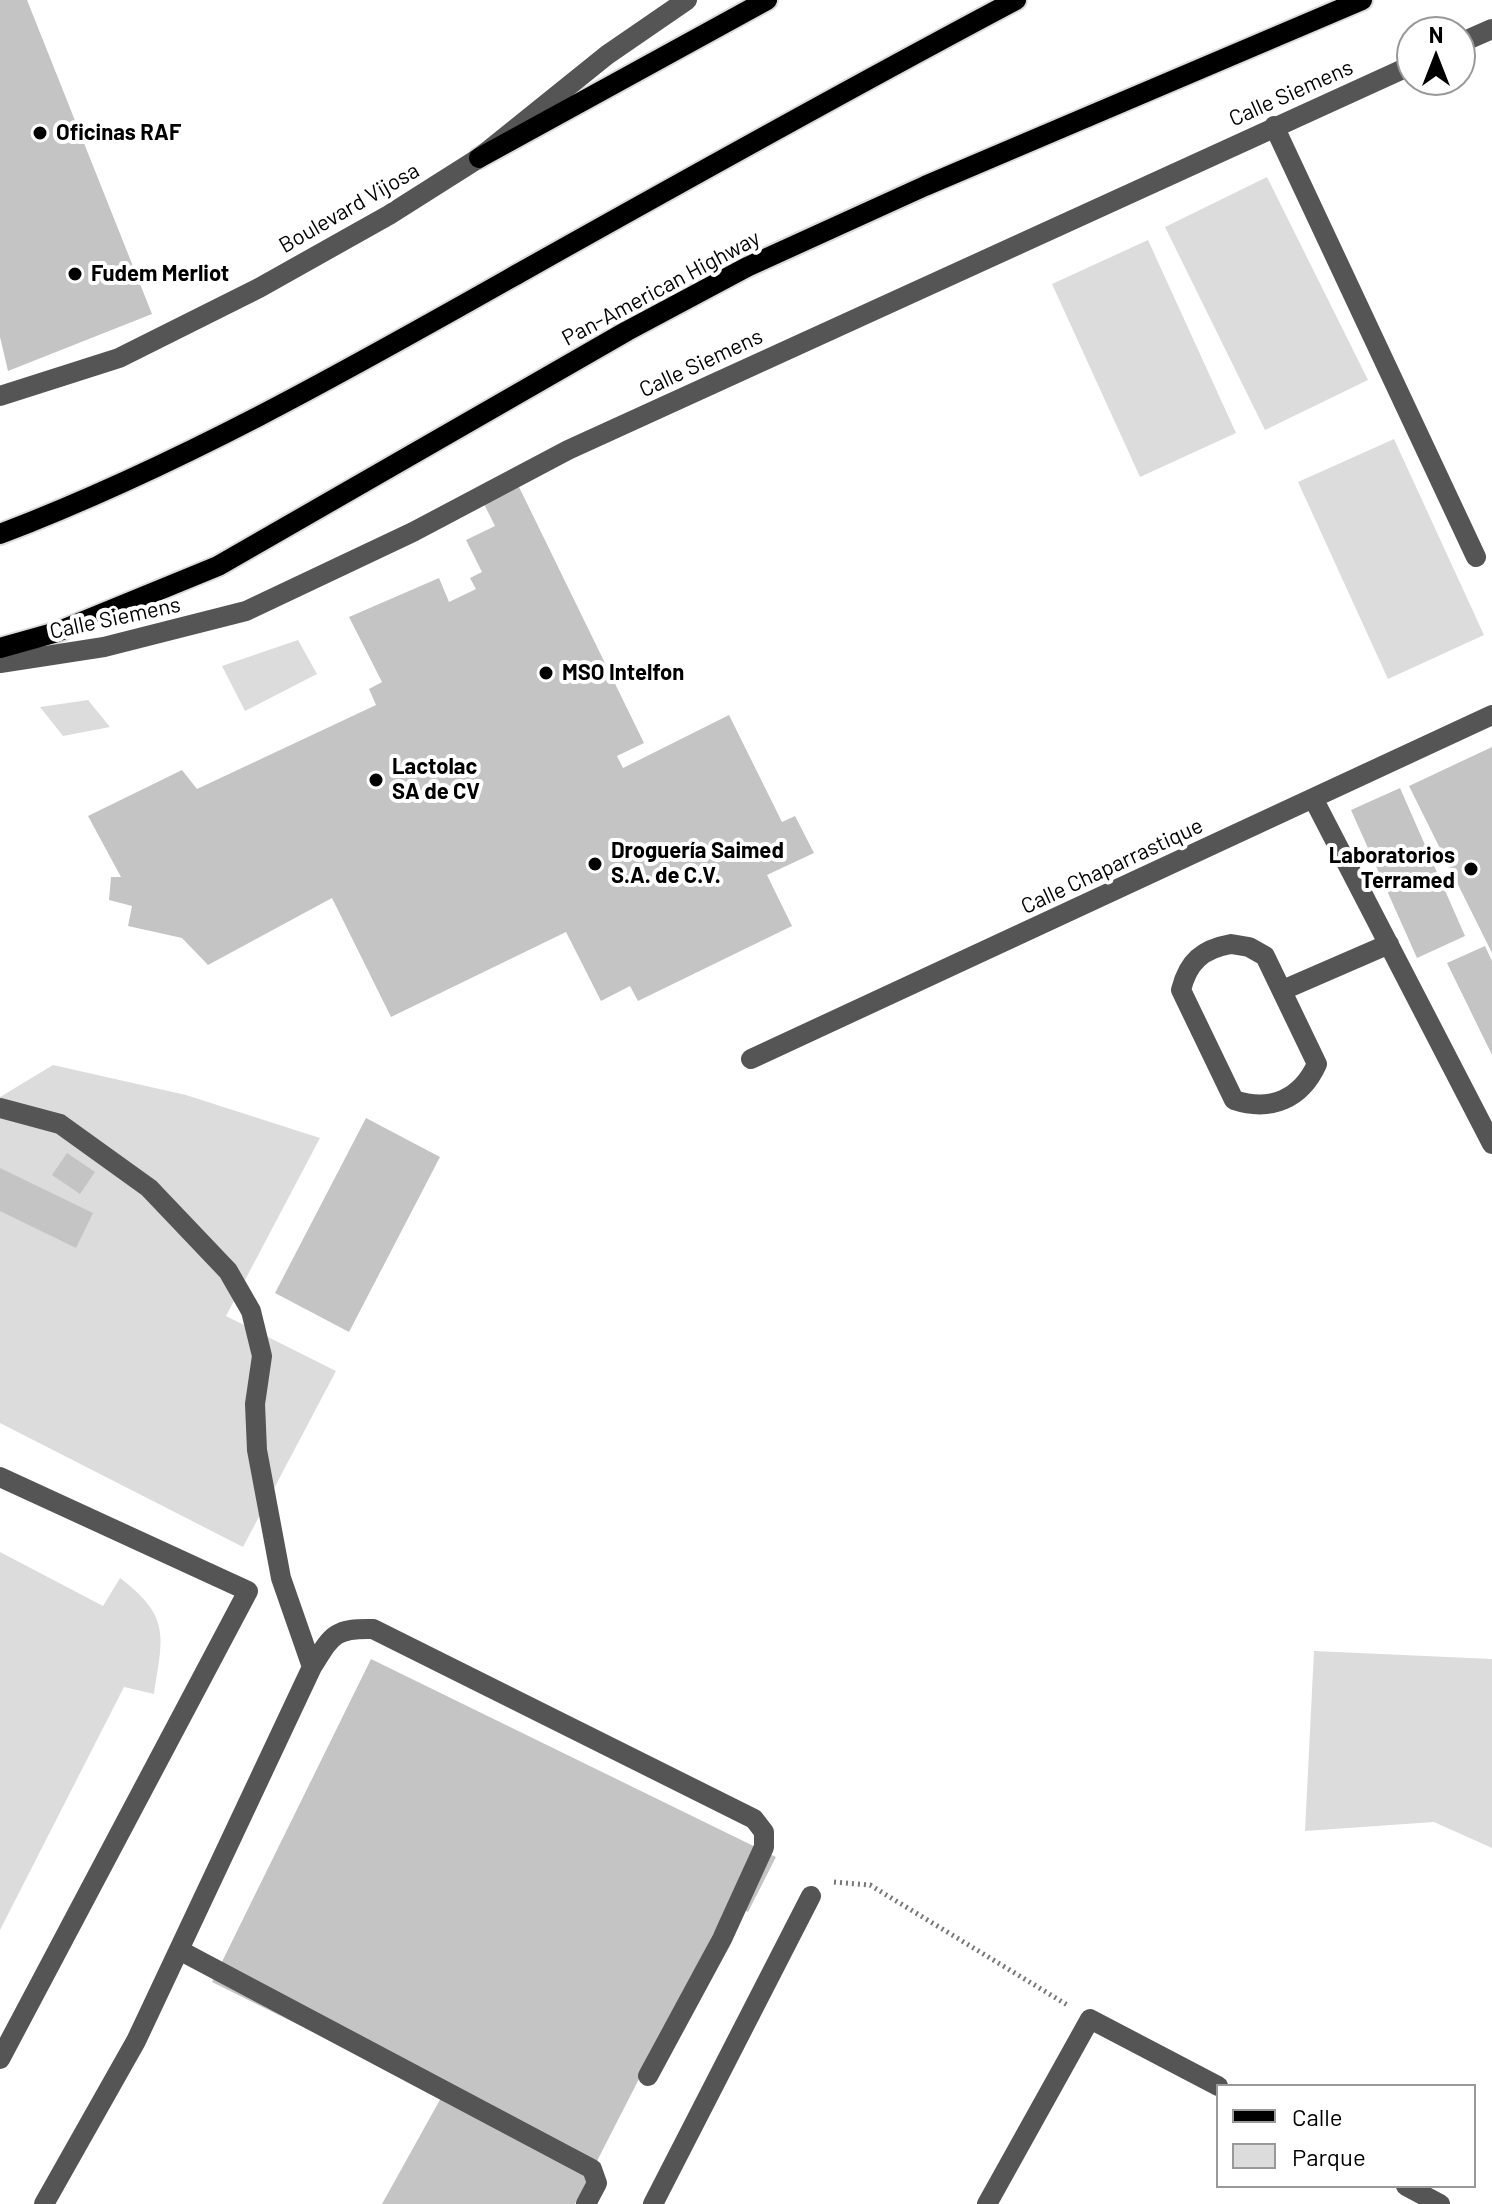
<!DOCTYPE html>
<html>
<head>
<meta charset="utf-8">
<style>
	body { margin:0 }
	#map { position:relative; width:1492px; height:2204px; overflow:hidden; background:#fff; font-family:Barlow,sans-serif }
	canvas { display:block }
	.legend { position:absolute; left:1216px; top:2084px; width:260px; height:104px; box-sizing:border-box; background:#fff; border:2px solid #999; margin:0; padding:10px 14px; list-style:none; font-size:24px; color:#000 }
	.legend li { display:flex; align-items:center; gap:16px; height:40px }
	.legend b { width:40px; border:2px solid #999 }
	.north { position:absolute; left:1396px; top:16px; width:80px; height:80px; box-sizing:border-box; background:#fff; border:2px solid #999; border-radius:50%; rotate:0deg; font-size:22px; font-weight:700; line-height:32px; text-align:center; color:#000 }
	.north::after { content:''; display:block; margin:auto; width:28px; height:36px; background:#000; clip-path:polygon(50% 0,100% 100%,50% 72%,0 100%) }
</style>
</head>
<body>
<div id="map">
<canvas width="1492" height="2204"></canvas>
<ul class="legend">
<li><b style="height:10px;background:#000"></b>Calle</li>
<li><b style="height:22px;background:#dcdcdc"></b>Parque</li>
</ul>
<div class="north">N</div>
</div>
<script>
const c = document.querySelector('canvas').getContext('2d');
c.lineJoin = 'round';
function fillPath(path, color) {
  c.fillStyle = color;
  c.fill(path, 'evenodd');
}
function trace(path, color, width, dash) {
  c.strokeStyle = color;
  c.lineWidth = width;
  c.lineCap = dash ? 'butt' : 'round';
  c.setLineDash(dash || []);
  c.stroke(path);
}
function drawText(font, color, halo, rows, align = 'center') {
  c.font = font + ' Barlow,sans-serif';
  c.lineWidth = 8;
  c.setLineDash([]);
  c.textBaseline = 'middle';
  c.strokeStyle = halo;
  c.fillStyle = color;
  for (const [text, x, y, turn = 0] of rows) {
    c.save();
    c.translate(x, y);
    c.rotate((+turn || 0) * Math.PI / 180);
    c.textAlign = isNaN(turn) ? turn : align;
    if (halo) c.strokeText(text, 0, 0);
    c.fillText(text, 0, 0);
    c.restore();
  }
}
const green = new Path2D(`
	M1267,177L1368,380L1265,430L1165,227Z
	M1148,240L1236,433L1140,477L1052,284Z
	M1394,439L1484,635L1388,679L1298,482Z
	M298,640L317,674L245,711L222,666Z
	M88,700L110,727L63,736L40,707Z
	M53,1065L186,1095L320,1138L226,1316L336,1371L243,1547L0,1423V1097Z
	M0,1552L103,1606L120,1578C171,1617 163,1636 154,1694L124,1687L0,1930Z
	M1314,1651L1492,1659V1848L1434,1822L1305,1831Z`);
const building = new Path2D(`
	M0,0H27L152,314L8,371L0,337Z
	M519,487L644,743L617,756L623,768L729,715L782,822L795,816L814,853L767,875L792,926L638,1001L630,986L601,1001L566,932L391,1017L332,898L208,965L182,938L128,926L132,906L109,900L111,877H121L88,816L182,770L197,789L376,705L369,689L382,682L349,617L439,578L449,602L476,589L470,578L482,572L466,540L495,526L484,504Z
	M1492,747V953L1409,786Z
	M1400,788L1465,936L1417,958L1351,810Z
	M1485,946L1492,961V1055L1447,963Z
	M366,1118L440,1157L349,1332L275,1293Z
	M67,1153L95,1172L80,1194L52,1175Z
	M0,1168L93,1213L76,1248L0,1211Z
	M371,1659L776,1857L748,1912L729,1903L575,2204H382L442,2096L212,1982Z`);
const path = new Path2D(`
	M834,1882L870,1885L1069,2006`);
const minor = new Path2D(`
	M1460,43L1492,29
	M1274,126L1476,557
	M0,396L119,358L259,288L389,215L479,158L607,55L687,0
	M0,663L104,647L246,611L413,532L568,450L1412,65
	M1314,800L1492,1144
	M1231,944L1249,947L1265,956L1317,1064C1301,1099 1271,1112 1234,1100L1181,990C1188,962 1202,949 1231,944Z
	M1283,990L1389,944
	M751,1059L1492,715
	M0,1108L60,1124L149,1188L228,1271L251,1311L262,1356L255,1404L257,1450L281,1578L312,1667
	M0,1477L248,1591L0,2059
	M179,1950L592,2169L597,2183L586,2204
	M1406,2186L1440,2204
	M44,2204L136,2041L312,1667C332,1635 334,1628 373,1629L754,1819L764,1832V1847L722,1939L648,2076
	M653,2204L811,1896
	M987,2204L1090,2019L1218,2086`);
const major = new Path2D(`
	M479,158L767,0
	M0,534C183,464 353,367 523,271C687,179 850,88 1016,0
	M0,648L57,632L218,566L627,331L747,267L925,186L1362,0`);
const markers = [
	[40,133,8,"#000"],
	[75,274,8,"#000"],
	[546,673,8,"#000"],
	[376,780,8,"#000"],
	[595,864,8,"#000"],
	[1471,869,8,"#000"]
];
const streetNames = [
	["Calle Siemens",1291,93,-24],
	["Boulevard Vijosa",349,208,-30],
	["Pan-American Highway",661,288,-28],
	["Calle Siemens",701,363,-25],
	["Calle Siemens",115,618,-12],
	["Calle Chaparrastique",1112,866,-25]
];
const poiNames = [
	["Oficinas RAF",56,133],
	["Fudem Merliot",91,274],
	["MSO Intelfon",562,673],
	["Lactolac",392,767],
	["SA de CV",392,792],
	["Droguería Saimed",611,851],
	["S.A. de C.V.",611,876],
	["Laboratorios",1455,856,"right"],
	["Terramed",1455,881,"right"]
];
fillPath(green, '#dcdcdc');
fillPath(building, '#c4c4c4');
trace(major, '#dbdbdb', 24);
trace(path, '#777', 5, [2, 4]);
trace(minor, '#555', 20);
trace(major, '#000', 20);
for (const [x, y, r, color] of markers) {
  const dot = new Path2D();
  dot.arc(x, y, r, 0, 2 * Math.PI);
  c.fillStyle = color;
  c.fill(dot);
  trace(dot, '#fff', 3);
}
drawText('22px', '#000', '#fff', streetNames);
drawText('bold 22px', '#000', '#fff', poiNames, 'left');
</script>
</body>
</html>
